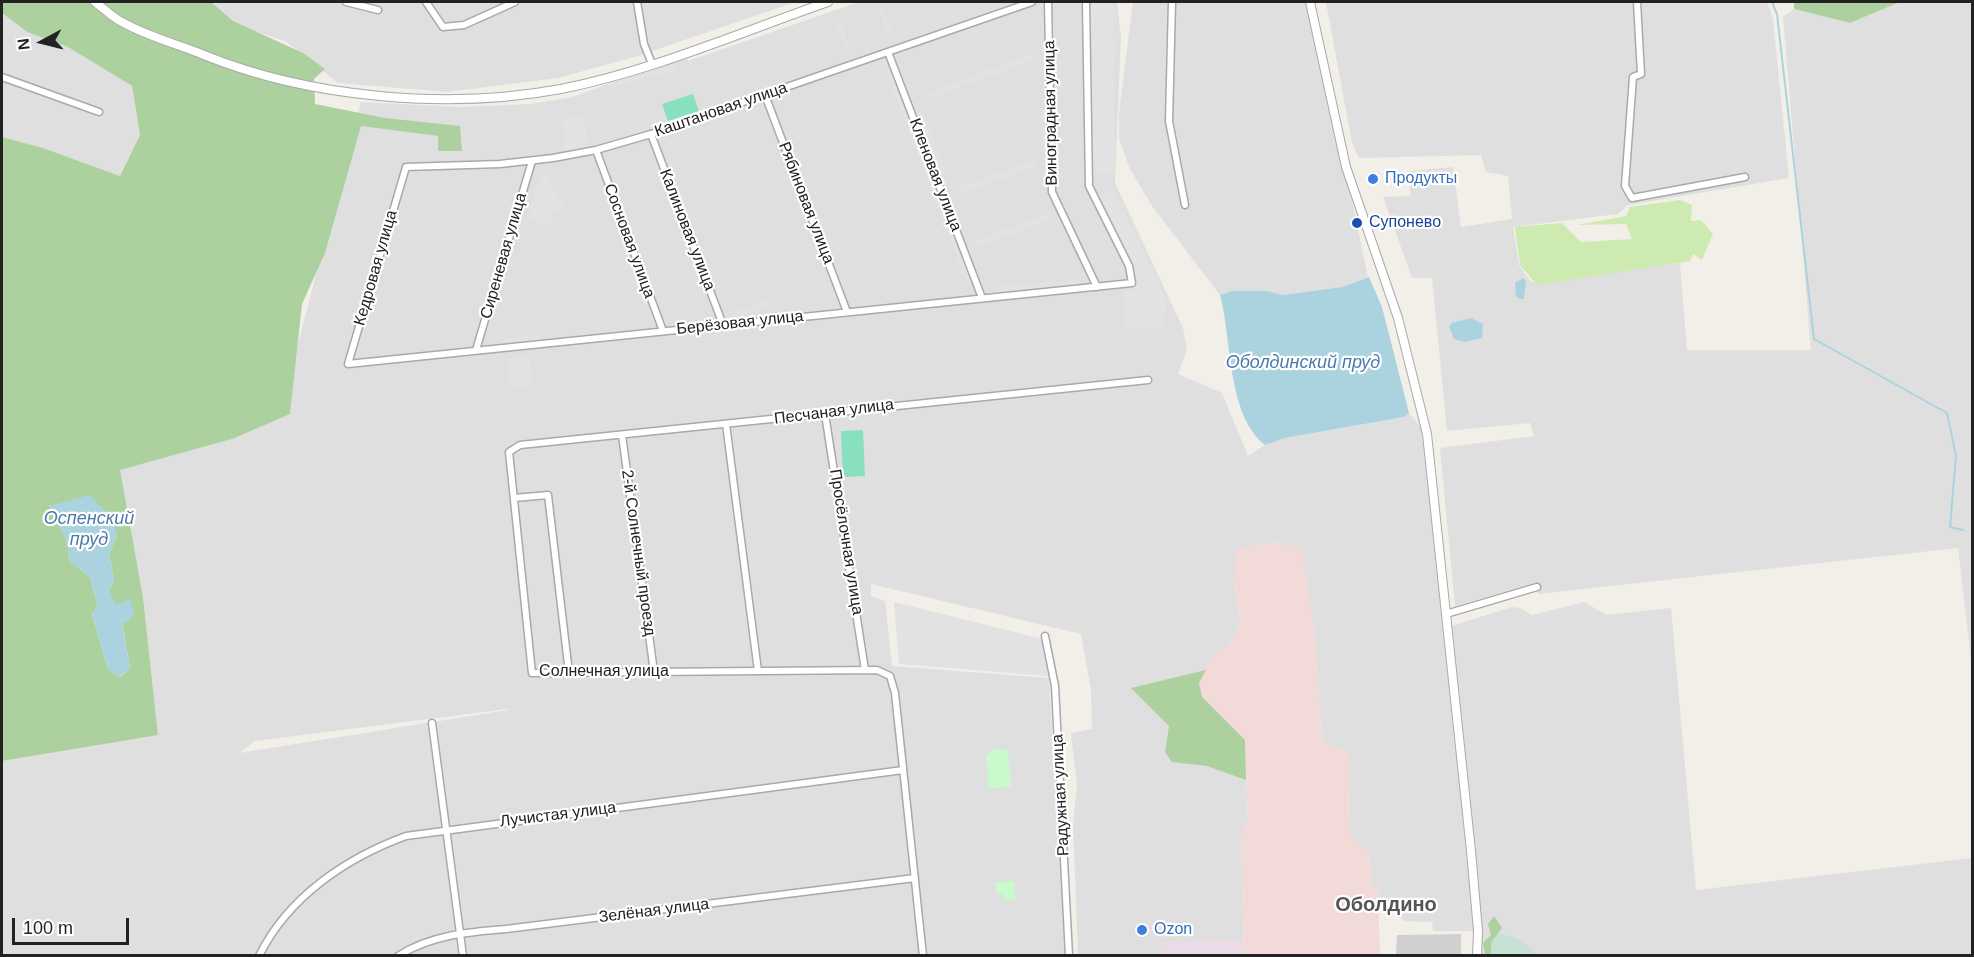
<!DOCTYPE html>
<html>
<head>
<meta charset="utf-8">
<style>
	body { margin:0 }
	#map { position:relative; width:1974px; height:957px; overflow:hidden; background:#f2efe9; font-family:Helvetica,sans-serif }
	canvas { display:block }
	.frame { position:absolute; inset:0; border:3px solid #222; pointer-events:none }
	.north { position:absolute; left:12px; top:12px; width:60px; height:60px; -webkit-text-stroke:4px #fff; paint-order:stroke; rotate:263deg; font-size:16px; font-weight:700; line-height:24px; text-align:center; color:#222 }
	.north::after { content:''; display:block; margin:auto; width:21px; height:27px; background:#222; clip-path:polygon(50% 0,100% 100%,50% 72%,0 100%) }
	.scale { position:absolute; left:12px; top:918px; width:117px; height:27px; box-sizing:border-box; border:3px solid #222; border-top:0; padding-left:8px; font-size:18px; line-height:21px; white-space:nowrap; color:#222; -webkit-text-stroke:4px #fff; paint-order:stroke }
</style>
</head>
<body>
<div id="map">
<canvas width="1974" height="957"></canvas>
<div class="frame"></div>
<div class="north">N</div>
<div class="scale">100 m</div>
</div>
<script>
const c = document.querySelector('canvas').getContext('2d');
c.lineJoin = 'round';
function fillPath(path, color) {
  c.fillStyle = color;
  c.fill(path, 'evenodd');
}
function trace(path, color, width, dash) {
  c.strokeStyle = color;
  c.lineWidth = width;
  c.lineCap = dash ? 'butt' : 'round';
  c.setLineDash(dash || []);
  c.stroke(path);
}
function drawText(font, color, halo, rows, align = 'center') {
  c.font = font + ' Helvetica,sans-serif';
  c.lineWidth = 4.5;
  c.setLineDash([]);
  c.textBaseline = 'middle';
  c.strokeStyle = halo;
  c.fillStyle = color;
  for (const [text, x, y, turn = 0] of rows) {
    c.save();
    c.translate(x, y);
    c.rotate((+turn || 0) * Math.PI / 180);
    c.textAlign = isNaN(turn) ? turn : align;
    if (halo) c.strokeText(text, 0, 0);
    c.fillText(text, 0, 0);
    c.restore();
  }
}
const residential = new Path2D(`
	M208,2H795L638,56L558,78L447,92L338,83L287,42L226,21Z
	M859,2H1117L1121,36L1115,183L1183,328L1187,350L1178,374L1222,393L1248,456L1265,445L1285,438L1404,417L1409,413L1427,434L1448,627L1512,607L1520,608L1532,615L1584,602L1607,615L1671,608L1696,890L1972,858V955H1477V931H1433L1432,922L1405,921L1378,899V886H1371L1369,853L1350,838L1349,753L1326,744L1321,730L1314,626L1279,542L1241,548L1234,583L1241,624L1230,645L1211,658L1199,683L1245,740L1248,824L1241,834L1244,955H1078L1073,823L1077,786L1071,733L1092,729L1091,690L1081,634L871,584V596L885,601L892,666L1049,678L1065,955L2,956V761L158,734L143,597L119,470L232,439L281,409L361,102L459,107L530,104L572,97L686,56L688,61ZM508,709V710L239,753L255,741Z
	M1133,2H1310L1368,277L1342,287L1282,295L1267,291H1232L1220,295L1152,206L1129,167L1119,138V113Z
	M1326,2H1767L1773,19L1789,178L1628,205L1618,214L1513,227L1519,265L1531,282L1680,263L1687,350H1811L1783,17L1794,9L1850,23L1900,2H1972V669L1958,548L1538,594L1535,583L1455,606L1440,448L1534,436L1530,423L1447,431L1432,278H1412L1383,197L1410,196L1411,171L1453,167L1461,227L1512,219L1508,176L1486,172L1481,155L1359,158L1352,143Z
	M2,13L27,32L68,47L132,86L140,135L120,176L43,148L2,137Z`);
const commercial = new Path2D(`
	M1279,542L1302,550L1314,626L1321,730L1326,744L1349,753L1350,837L1369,853L1371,886H1378L1380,955H1244L1241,834L1248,823L1245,740L1202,697L1199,683L1211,658L1230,645L1241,624L1234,583L1236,552L1241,548Z`);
const industrial = new Path2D(`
	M1243,940L1244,955H1162V942Z`);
const religious = new Path2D(`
	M1461,934V955H1396L1397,935Z`);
const grass = new Path2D(`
	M1680,200L1692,205L1691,221L1701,220L1713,234L1702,260L1693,254L1690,261L1537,285L1520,265L1515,227L1562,223L1581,242L1632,239L1626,224L1577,225L1626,216L1630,207Z`);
const forest = new Path2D(`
	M2,2H211L233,21L303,53L325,69L314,79L315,104L385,118L460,126L462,151H438V136L361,126L325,253L302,304L290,414L232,439L120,470L143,597L158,735L2,761V137L43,148L120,176L140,135L132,86L68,47L27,32L2,13ZM49,505L117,535L109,554L114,579L109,592L122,623L130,668L120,677L108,669L92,614L98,606L90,577L70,561L66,538Z
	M1794,2H1900L1850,23L1794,9Z
	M1206,670L1199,683L1202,697L1245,740L1246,780L1207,766L1172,762L1165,752L1169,726L1131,688Z
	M1494,916L1502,928L1491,943V955H1485L1483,943L1491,935L1488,924Z`);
const wetland = new Path2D(`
	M1500,934C1516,936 1524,941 1535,953L1534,955H1491V943Z`);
const park = new Path2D(`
	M993,749L1008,750L1011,786L989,789L986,756Z
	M1014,881L1015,899L1004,900L1003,893L997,894L995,883Z`);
const pitch = new Path2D(`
	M693,94L699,111L668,121L662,104Z
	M863,430L865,476L843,477L841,431Z`);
const parking = new Path2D(`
	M1089,2H1113L1115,174H1091Z
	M883,7L893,35L889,37L878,9Z
	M840,21L850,49L846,51L835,23Z
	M1032,54L1034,60L926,99L924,94Z
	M676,64L678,69L652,78L651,73Z
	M891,67L973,283L968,285L885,69Z
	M648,70L650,75L609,89L607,84Z
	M1041,110H1047L1048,152L1042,153Z
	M923,113L946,173L940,176L917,115Z
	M584,116L587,140L584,148L565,150L561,119Z
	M1034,160L1036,166L960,194L958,188Z
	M540,175L550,178L552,191L556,190L564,209L553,213L550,226L527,220Z
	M1113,189L1168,301L1165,303L1167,317L1162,318L1163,326L1126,330L1122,292L1134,291L1132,268L1097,196Z
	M1050,213L1052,219L977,247L975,241Z
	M638,275L649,305L644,307L633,277Z
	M1078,279L1079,285L998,293L997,287Z
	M770,300L772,306L734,318L732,313Z
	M541,335L542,341L505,345L504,339Z
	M529,355L532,386L510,388L507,358Z
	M894,602L1043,639L1048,676L899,664Z`);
const water = new Path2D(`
	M1369,277L1382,307L1409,413L1404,417L1285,438L1265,445C1227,415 1232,340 1220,295L1232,291H1267L1282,295L1342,287Z
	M1523,278L1526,281L1524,299H1520L1516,296L1515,283Z
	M1471,318L1483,324L1482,338L1464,342L1454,339L1449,326L1452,323Z
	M90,495L113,519L117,535L109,554L114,579L109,592L116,605L130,599L134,613L129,621L122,624L130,668L119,677L108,669L92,614L98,606L90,577L70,561L66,538L49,506Z`);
const stream = new Path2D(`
	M1772,2L1777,14L1814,339L1947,413L1956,456L1950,527L1963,530`);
const minor = new Path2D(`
	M346,2L378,10
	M426,2L443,27L464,25L515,2
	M637,2L644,44L652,64
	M1032,2L651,134L596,150L553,158L500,164L406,167L348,364L1132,283L1129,266L1089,186L1086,2
	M1048,2L1052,192L1097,287
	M1172,2L1169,121L1185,205
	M1637,2L1641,74L1633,77L1625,186L1632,198L1745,177
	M888,52L982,298
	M2,77L99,112
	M765,95L847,312
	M651,134L723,325
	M596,150L663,331
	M476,350L532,161
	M825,414L865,670
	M726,424L758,671
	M622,435L654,672
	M514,498L548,495L569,673
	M1446,614L1537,587
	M1045,636L1055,686L1069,956
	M432,723L463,956
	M259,956C288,897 346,858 406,836L903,770
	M398,956C431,935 468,932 506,929L915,878
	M923,956L895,693L890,676L877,670L532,673L509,452L520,445L1148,380`);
const tertiary = new Path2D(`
	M95,2C103,8 111,16 120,21C146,36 177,44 204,55C310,98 448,110 561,89C652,71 741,32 828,2
	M1310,2L1346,167L1398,318L1427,434L1471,851L1478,931L1477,956`);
const markers = [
	[1373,179,6,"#3f7fe0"],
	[1357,223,6,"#1a4fb4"],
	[1142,930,6,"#3f7fe0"]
];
const streetNames = [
	["Каштановая улица",721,110,-19],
	["Виноградная улица",1051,113,-91],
	["Кленовая улица",935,175,69],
	["Рябиновая улица",806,203,69],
	["Калиновая улица",687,230,69],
	["Сосновая улица",629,241,70],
	["Сиреневая улица",504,256,-74],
	["Кедровая улица",376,268,-74],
	["Берёзовая улица",740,323,-6],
	["Песчаная улица",834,412,-7],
	["Просёлочная улица",846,542,81],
	["2-й Солнечный проезд",638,553,82],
	["Солнечная улица",604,672],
	["Радужная улица",1061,795,-93],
	["Лучистая улица",558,815,-7],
	["Зелёная улица",654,911,-7]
];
const shopNames = [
	["Продукты",1385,179],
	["Ozon",1154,930]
];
const transitNames = [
	["Супонево",1369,223]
];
const waterNames = [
	["Оболдинский пруд",1303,363],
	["Оспенский",89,519],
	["пруд",89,540]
];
const quarterNames = [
	["Оболдино",1386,905]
];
fillPath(residential, '#e0dfdf');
fillPath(commercial, '#f2dad9');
fillPath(industrial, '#ebdbe8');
fillPath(religious, '#d0d0d0');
fillPath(grass, '#cdebb0');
fillPath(forest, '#add19e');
fillPath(wetland, '#c6e0d4');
fillPath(park, '#c8facc');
fillPath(pitch, '#88e0be');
fillPath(parking, '#e2e2e2');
fillPath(water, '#aad3df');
trace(stream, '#aad3df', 2);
trace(minor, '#a9a9a9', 9);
trace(tertiary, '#a9a9a9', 10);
trace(minor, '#fff', 6);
trace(tertiary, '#fff', 8);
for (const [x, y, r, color] of markers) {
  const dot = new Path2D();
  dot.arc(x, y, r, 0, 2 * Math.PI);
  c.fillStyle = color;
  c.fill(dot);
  trace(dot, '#fff', 2);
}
drawText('16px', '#222', '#fff', streetNames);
drawText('16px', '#366cbe', '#fff', shopNames, 'left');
drawText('16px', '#164399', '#fff', transitNames, 'left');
drawText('italic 18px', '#4a7aab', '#fff', waterNames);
drawText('bold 20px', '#555', '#fff', quarterNames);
</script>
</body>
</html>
